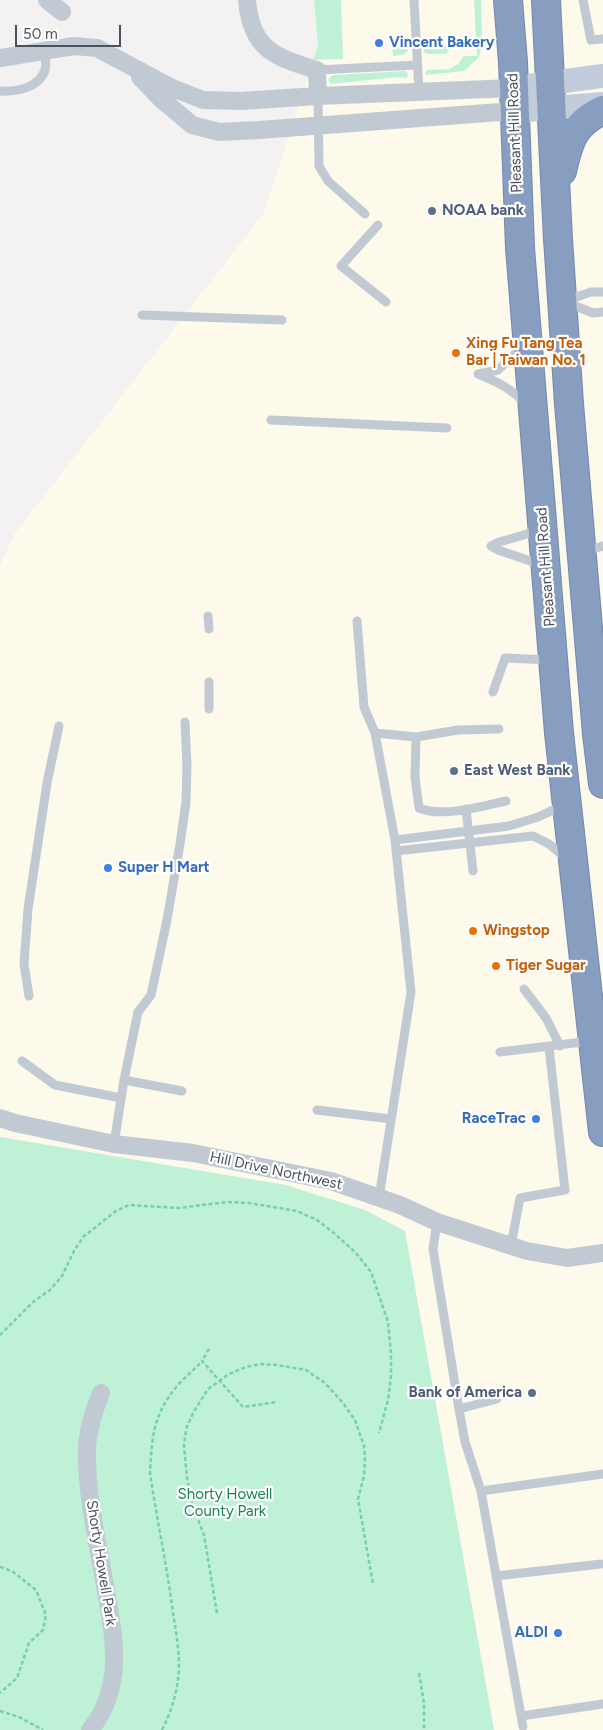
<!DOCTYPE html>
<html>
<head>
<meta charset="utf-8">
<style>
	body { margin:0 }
	#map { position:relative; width:603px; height:1730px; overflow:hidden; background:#f3f1f1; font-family:Figtree,sans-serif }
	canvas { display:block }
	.scale { position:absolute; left:15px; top:25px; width:106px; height:22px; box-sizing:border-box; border:2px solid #48525f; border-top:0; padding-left:6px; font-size:15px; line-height:18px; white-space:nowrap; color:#48525f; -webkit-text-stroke:4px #fff; paint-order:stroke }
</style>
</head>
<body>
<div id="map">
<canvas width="603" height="1730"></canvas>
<div class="scale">50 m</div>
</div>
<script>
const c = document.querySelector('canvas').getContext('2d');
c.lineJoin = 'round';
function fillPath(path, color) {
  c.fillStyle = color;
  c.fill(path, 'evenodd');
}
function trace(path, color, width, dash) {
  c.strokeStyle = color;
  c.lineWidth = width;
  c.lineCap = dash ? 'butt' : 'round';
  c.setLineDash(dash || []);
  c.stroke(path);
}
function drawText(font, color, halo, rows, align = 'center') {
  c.font = font + ' Figtree,sans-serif';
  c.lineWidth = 4.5;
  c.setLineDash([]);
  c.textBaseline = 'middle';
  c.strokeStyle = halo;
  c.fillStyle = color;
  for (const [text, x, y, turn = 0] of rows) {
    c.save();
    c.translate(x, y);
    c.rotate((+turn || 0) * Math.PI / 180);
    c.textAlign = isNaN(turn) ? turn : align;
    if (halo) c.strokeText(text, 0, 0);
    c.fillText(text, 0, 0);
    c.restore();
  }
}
const commercial = new Path2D(`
	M314,0H603V1730H494L405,1231L285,1185L0,1137V565L15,533L264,213L318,46Z`);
const green = new Path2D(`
	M314,0H341L343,59L313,60L318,46Z
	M474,0H481L482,45L479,57L464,71L425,75L426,71L428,70L450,69L459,63L464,56H477Z
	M400,43L409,47L407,52L402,55L393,56L392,44Z
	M445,46L449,51L446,54H427L423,51L426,47Z
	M406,71L408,74L407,78L398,77L331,84L328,80L331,76L334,75Z
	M0,1137L286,1185L365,1210L405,1231L494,1730H0Z`);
const path = new Path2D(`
	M0,1335L33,1302L50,1290L62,1276L74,1251L83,1237L116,1211L129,1205L178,1208L227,1202L249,1203L297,1211L317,1220L335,1234L356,1253L371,1272L388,1322L391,1353V1376L388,1400L379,1433
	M209,1349L202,1361L243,1407L277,1402
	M0,1567L12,1571L36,1590L46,1615L43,1630L29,1643L17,1678L0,1693
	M217,1613L204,1535L192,1504L187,1478L184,1446L186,1429L193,1413L208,1389L229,1374L246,1367L260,1364L277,1365L306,1370L325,1383L343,1403L355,1420L364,1446L365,1460L364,1476L358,1499L373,1584
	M419,1673L424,1703V1730
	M0,1711L19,1717L43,1730
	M162,1730C172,1710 178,1690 179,1667C179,1649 176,1631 173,1613C167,1566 157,1520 150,1473C152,1436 153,1415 177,1386C185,1377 194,1370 202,1361`);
const lane = new Path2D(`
	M414,0L419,91
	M583,0L591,40L603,39
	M317,70L416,65
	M0,91C16,92 39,88 45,70C47,64 45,57 44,50
	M318,96L319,166L328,181L365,214
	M378,225L341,266L386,302
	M565,301L591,292H603
	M565,302L593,313L603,312
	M142,315L282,320
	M522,347L498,370L478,374C498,382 510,388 525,403
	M271,420L447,428
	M491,546L498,550L542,565
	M491,546L499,542L524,535L540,528
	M584,551L603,546
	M208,616L209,629
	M357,621L364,707L375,733L395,840L411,992L379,1198
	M493,692L505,658L551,660
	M209,709V682
	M375,733L416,737L458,730L499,729
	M416,737L415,777L419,808C443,818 482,806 506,801
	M466,809L473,871
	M395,840L509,826L538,817L564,805
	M396,851L533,836L549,844L567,859
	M524,989L546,1018L560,1046
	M29,996L24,964L28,909L47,783L59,726
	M500,1052L591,1041
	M22,1061L55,1085L121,1098
	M124,1080L182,1091
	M317,1110L391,1119
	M114,1144L124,1080L138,1012L151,995L167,920L180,844L186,802L187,765L185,722
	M437,1222L433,1249L459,1409L465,1442L481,1491L523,1727
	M511,1245L520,1198L565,1190L549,1047
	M459,1409L497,1399
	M481,1491L603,1474
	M496,1576L601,1564
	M521,1716L603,1704`);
const street = new Path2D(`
	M47,0L62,12
	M247,0C251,49 274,57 317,70L318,96
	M0,58L74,46L97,48L170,87L203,100L241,101L318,96L513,88
	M140,77L160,98L192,125L219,132L259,130L514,111
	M0,1118L15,1123L114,1144L193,1153L331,1181L400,1205L437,1222L527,1251L567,1258L603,1253
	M90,1730C129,1683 111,1623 102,1569C95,1530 86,1488 87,1448C88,1428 94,1411 101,1393`);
const secondary = new Path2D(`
	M513,88L603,76
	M514,111L603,104`);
const highway = new Path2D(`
	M508,0L513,62L520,248L559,733L603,1132
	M546,0L558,239L569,404L597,734L603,784
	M562,171C569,141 573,124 603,110`);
const markers = [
	[379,43,5,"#3f7fe0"],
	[432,211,5,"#5c6f8a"],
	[456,353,5,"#e8710a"],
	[454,771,5,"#5c6f8a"],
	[108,868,5,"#3f7fe0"],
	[473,931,5,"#e8710a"],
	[496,966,5,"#e8710a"],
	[536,1119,5,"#3f7fe0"],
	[532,1393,5,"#5c6f8a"],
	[558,1633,5,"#3f7fe0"]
];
const shopNames = [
	["Vincent Bakery",389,43],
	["Super H Mart",118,868],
	["RaceTrac",526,1119,"right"],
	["ALDI",548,1633,"right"]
];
const streetNames = [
	["Pleasant Hill Road",515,133,-92],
	["Pleasant Hill Road",546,567,-94],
	["Hill Drive Northwest",276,1171,12],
	["Shorty Howell Park",101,1563,81]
];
const serviceNames = [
	["NOAA bank",442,211],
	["East West Bank",464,771],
	["Bank of America",522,1393,"right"]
];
const foodNames = [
	["Xing Fu Tang Tea",466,344],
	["Bar | Taiwan No. 1",466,361],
	["Wingstop",483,931],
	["Tiger Sugar",506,966]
];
const parkNames = [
	["Shorty Howell",225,1495],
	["County Park",225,1512]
];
fillPath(commercial, '#fdf9eb');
fillPath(green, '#bff1d7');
trace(highway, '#7389ad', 30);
trace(path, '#75d1ac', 2.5, [4, 2.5]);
trace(lane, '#c1cad3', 9);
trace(street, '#c1cad3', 18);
trace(secondary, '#c3ccda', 24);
trace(highway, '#879ec1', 28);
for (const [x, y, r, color] of markers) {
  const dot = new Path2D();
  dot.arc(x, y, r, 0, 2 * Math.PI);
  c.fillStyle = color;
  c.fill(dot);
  trace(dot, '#fff', 2);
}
drawText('bold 15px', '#366cbe', '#fff', shopNames, 'left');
drawText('15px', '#48525f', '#fff', streetNames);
drawText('bold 15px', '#4e5e75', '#fff', serviceNames, 'left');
drawText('bold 15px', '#c56008', '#fff', foodNames, 'left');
drawText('15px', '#148556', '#fff', parkNames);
</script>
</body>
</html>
